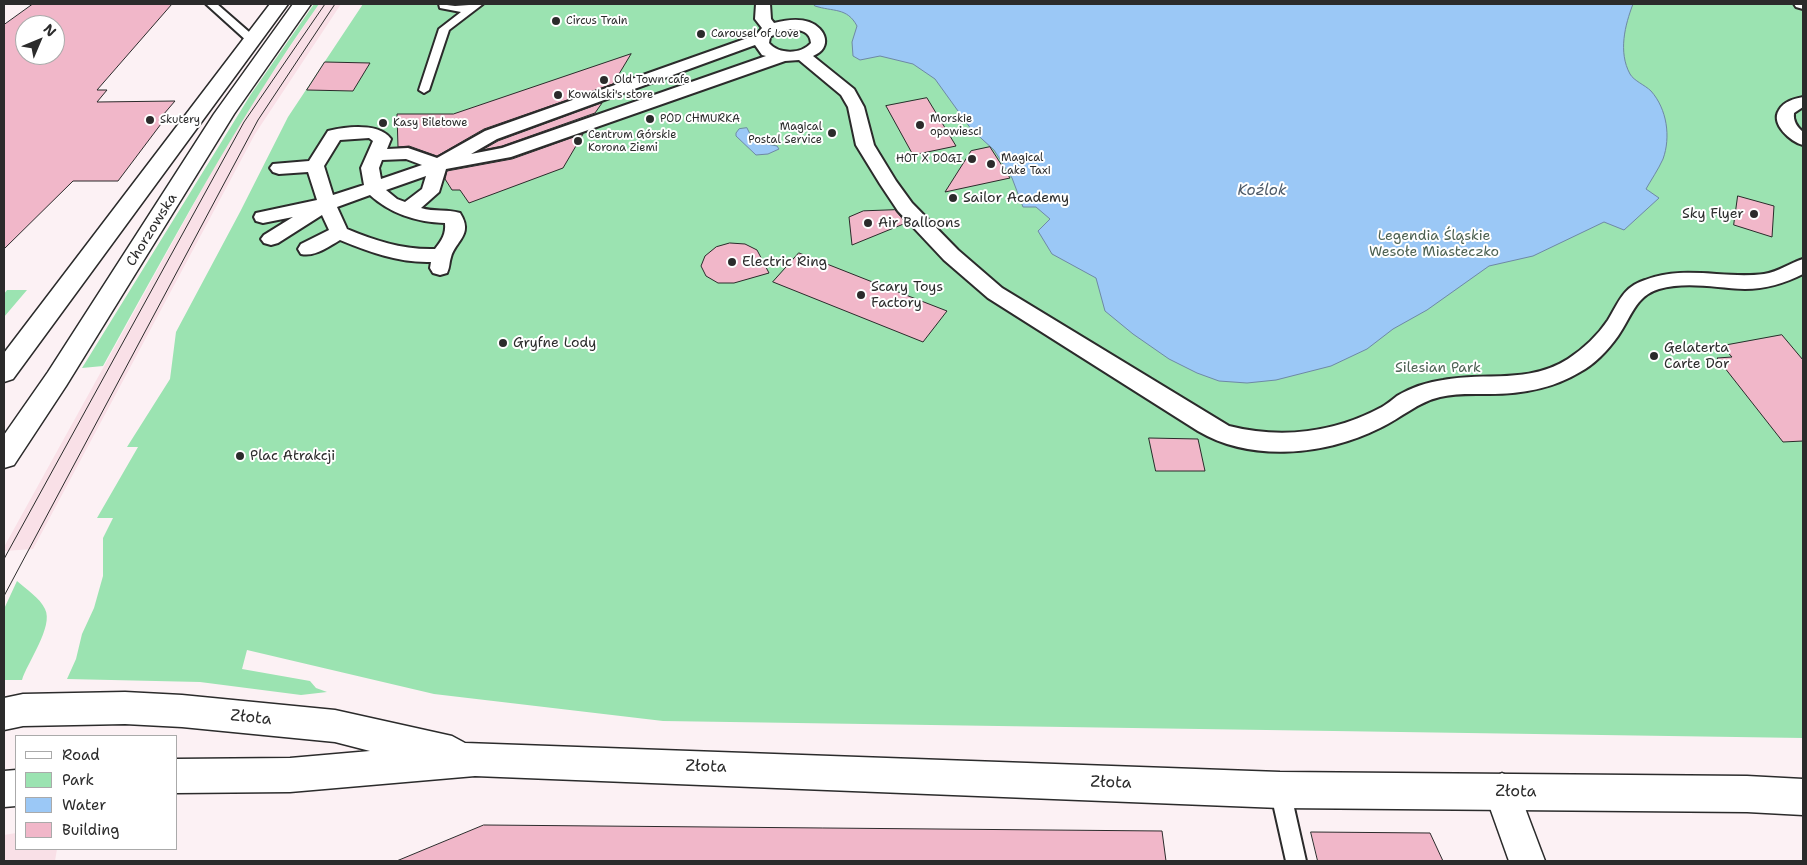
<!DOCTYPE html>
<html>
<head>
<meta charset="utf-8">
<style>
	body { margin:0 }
	#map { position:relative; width:1807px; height:865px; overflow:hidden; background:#fcf1f4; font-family:"Shantell Sans",sans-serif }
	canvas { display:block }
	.frame { position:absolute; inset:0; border:5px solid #2b2b2b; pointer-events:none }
	.legend { position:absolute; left:15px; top:735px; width:162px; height:115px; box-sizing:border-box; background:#fff; border:1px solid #aaa; margin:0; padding:6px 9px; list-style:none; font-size:15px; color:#2b2b2b }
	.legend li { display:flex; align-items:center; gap:10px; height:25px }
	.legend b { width:25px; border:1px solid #aaa }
	.north { position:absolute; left:15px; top:15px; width:50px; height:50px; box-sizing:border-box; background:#fff; border:1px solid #aaa; border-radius:50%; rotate:45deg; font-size:14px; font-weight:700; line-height:20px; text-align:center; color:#2b2b2b }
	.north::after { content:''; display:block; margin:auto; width:18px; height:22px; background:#2b2b2b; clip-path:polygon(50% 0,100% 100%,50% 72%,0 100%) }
</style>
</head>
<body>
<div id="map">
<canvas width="1807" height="865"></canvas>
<div class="frame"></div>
<ul class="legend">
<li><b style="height:6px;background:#fff"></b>Road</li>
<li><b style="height:14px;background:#9be3b1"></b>Park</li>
<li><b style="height:14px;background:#9bc8f6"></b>Water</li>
<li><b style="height:14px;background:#f1b7c9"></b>Building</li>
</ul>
<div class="north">N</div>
</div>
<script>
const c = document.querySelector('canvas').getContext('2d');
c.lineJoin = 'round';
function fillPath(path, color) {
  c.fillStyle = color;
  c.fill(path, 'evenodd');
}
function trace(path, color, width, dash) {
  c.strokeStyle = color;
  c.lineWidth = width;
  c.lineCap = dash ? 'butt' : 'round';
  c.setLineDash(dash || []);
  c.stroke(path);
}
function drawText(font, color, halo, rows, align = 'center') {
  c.font = font + ' "Shantell Sans",sans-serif';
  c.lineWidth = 4;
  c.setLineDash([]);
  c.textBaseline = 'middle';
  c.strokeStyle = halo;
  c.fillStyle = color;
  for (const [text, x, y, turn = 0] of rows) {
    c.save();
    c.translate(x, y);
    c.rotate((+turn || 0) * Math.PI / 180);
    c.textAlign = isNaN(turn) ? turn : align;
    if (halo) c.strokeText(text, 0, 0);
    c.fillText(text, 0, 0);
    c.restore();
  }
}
const built = new Path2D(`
	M319,4H341L255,134L33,549L4,551V547L232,135L266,82Z
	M16,833V849H57L55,861H4V835Z`);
const green = new Path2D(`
	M314,4H319C237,119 172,243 103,366L82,368L251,94Z
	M363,4H1803V738L663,721L434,694L247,650L242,669L310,681L316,688L327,692L301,695L200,682L67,679L76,659L82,634L94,608L103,576V538L113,518H97L138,447H127L170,379L176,332L240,212L288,117Z
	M7,290H27L4,317V294Z
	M17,581C26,589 40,598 45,609C54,626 27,663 22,680H4V609Z`);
const water = new Path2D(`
	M814,4H1633C1625,25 1618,52 1630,74C1634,81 1645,85 1651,91C1667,109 1671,137 1663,159C1658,170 1651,180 1646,189L1659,198L1624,230L1604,222L1533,256L1489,266L1427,310L1393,329L1367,349L1331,366L1276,380L1247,383L1219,381L1197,373L1169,359L1133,334L1105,311L1096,278L1052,254L1038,231L1050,219L1036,207H1023L1012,178L994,150L971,129L935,79L913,64L880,56L860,60L853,56L852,42L857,26C847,7 833,12 815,6Z
	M747,128L752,138L757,142L777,146L779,149L768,154L756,155L736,136V133L739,129Z`);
const building = new Path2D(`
	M33,4H172L97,90H107L97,102L175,101L163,115L167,116L118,181H73L4,249V25ZM25,25H55V55H25Z
	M631,54L613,84L484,129L437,156L409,146L398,147L397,114H453Z
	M325,62L370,63L353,91L307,90Z
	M927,98L956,146L913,155L886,106Z
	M602,103L595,113L502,146L482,150L498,141Z
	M583,134L563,168L469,203L460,190H452L445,179L447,171L512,159Z
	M990,147L1010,178L945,192L971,151Z
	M1738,196L1774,206L1772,237L1734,225Z
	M895,210L906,223L852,245L849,217L863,211Z
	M730,243L745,244L757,250L769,273L734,283H718L706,276L701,266L705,256L716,247Z
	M799,253L875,283L947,311L923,342L773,282Z
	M1782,335L1803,360V441L1783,442L1717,358L1732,357L1722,346Z
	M1149,438L1198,439L1205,471H1156Z
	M484,825L1162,831L1166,861H397Z
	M1311,832L1430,833L1443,861H1318Z`);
const service = new Path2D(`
	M206,4H217L256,38L257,40L256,42H248Z
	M439,4L455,6L483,4L449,30L429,90L424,93L419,90L439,29L461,12L440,8Z
	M1280,780L1287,783L1290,790L1306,861H1286L1270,790L1273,783Z`);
const pedestrian = new Path2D(`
	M756,4H770L771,19L774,23C786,20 798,18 809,22C826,28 833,48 813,56L854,89L864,107L874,145L896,181L912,203L958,250L1002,288L1229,426C1281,439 1334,433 1382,407C1387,404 1392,400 1397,396C1410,388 1428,382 1443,380C1486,372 1529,384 1568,359C1583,349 1598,335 1608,320C1619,302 1623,287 1645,280C1684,265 1724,279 1764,274C1778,272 1790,263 1803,259V274C1785,283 1766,289 1745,289C1717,288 1687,281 1659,289C1635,296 1631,318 1618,336C1608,350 1595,364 1580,372C1552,389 1521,394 1489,394C1473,394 1456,393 1440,397C1418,402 1401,418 1380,428C1326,455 1252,463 1198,431L988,298L944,260L898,211L880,184L856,145L848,107L841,95L799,60L785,61L511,157L446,169L439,192L421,208C434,212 447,209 460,213C474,235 455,241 451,257C449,263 450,267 447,273L440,275L433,273L430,268L431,262C399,263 369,252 340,240C328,247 315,257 301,254L298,249L301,244L329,230L322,215L278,243L271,245L264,243L261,239L264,235L293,217L263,223L256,221L254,217L256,213L317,200L308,172L279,174L273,172L270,168L273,164L309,161L328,131C345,127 379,122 391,139L387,149L408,148L437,158L485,131L756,35L762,28L755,19ZM791,29C802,30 810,32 811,43C801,55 778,54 769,43L770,37L780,31ZM755,45L762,55L766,56L502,148L471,154L497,139ZM369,138L373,141L361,168L364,185L333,195L324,166L340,140ZM406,159L422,165L381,179L379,168L382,160ZM426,176L422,189L405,202L397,199L386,190ZM370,195C391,214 417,222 445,223C446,234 442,240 435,249C403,250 376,241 347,229L337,207Z
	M1794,4H1803V9L1796,7Z
	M1803,97V107L1794,113C1793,121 1797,127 1803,132V145C1791,142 1770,124 1779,110C1784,101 1794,99 1803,97Z`);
const minor = new Path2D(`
	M1502,773L1514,779L1545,861H1509L1484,791L1490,779Z`);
const tertiary = new Path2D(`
	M125,692L182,695L335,710L452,736L465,743L1280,772L1747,776L1803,779V815L1747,812L1280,808L475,776L290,792L176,793V759L290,758L370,751L335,742L182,727L125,724L23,726L4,730V698L23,694Z
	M16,770V806L4,807V771Z`);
const secondary = new Path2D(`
	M270,4H288L13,379L4,382V353Z
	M293,4H311L234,114L66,386L14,465L4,468V435L48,372L214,114Z`);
const tram = new Path2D(`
	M4,559L244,122L325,4
	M4,596L258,120L335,4`);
const markers = [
	[556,21,5,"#2b2b2b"],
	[701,34,5,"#2b2b2b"],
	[604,80,5,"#2b2b2b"],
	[558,95,5,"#2b2b2b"],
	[650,119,5,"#2b2b2b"],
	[150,120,5,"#2b2b2b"],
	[383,123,5,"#2b2b2b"],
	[920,125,5,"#2b2b2b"],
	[832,133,5,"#2b2b2b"],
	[578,141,5,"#2b2b2b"],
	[972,159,5,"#2b2b2b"],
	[991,164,5,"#2b2b2b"],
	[953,198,5,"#2b2b2b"],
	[1754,214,5,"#2b2b2b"],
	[868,223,5,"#2b2b2b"],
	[732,262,5,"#2b2b2b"],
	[861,295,5,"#2b2b2b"],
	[503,343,5,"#2b2b2b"],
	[1654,356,5,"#2b2b2b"],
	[240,456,5,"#2b2b2b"]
];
const farPoinames = [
	["Circus Train",566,21],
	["Carousel of Love",711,34],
	["Old Town cafe",614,80],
	["Kowalski's store",568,95],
	["POD CHMURKA",660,119],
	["Morskie",930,119],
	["opowiesci",930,132],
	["Skutery",160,120],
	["Kasy Biletowe",393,123],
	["Magical",822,127,"right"],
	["Postal Service",822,140,"right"],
	["Centrum Górskie",588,135],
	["Korona Ziemi",588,148],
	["Magical",1001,158],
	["Lake Taxi",1001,171],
	["HOT X DOGI",962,159,"right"]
];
const poiNames = [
	["Sailor Academy",963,198],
	["Sky Flyer",1744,214,"right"],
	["Air Balloons",878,223],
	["Electric Ring",742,262],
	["Scary Toys",871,287],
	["Factory",871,303],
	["Gryfne Lody",513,343],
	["Gelaterta",1664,348],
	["Carte Dor",1664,364],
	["Plac Atrakcji",250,456]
];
const streetNames = [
	["Chorzowska",152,230,-58]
];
const parkNames = [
	["Legendia Śląskie",1434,236],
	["Wesołe Miasteczko",1434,252],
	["Silesian Park",1438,368]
];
const waterNames = [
	["Koźlok",1262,191]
];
const nearStreetnames = [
	["Złota",251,718,6],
	["Złota",706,767,2],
	["Złota",1111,783,2],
	["Złota",1516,792,1]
];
fillPath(built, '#f9e0e7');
fillPath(green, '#9be3b1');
fillPath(water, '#9bc8f6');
trace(water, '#6e89a5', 1);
fillPath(building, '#f1b7c9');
trace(building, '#2b2b2b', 1);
trace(service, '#2b2b2b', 4);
trace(pedestrian, '#2b2b2b', 4);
trace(minor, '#2b2b2b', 3);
trace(tertiary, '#2b2b2b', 3);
trace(secondary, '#2b2b2b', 3);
fillPath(service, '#fff');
fillPath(pedestrian, '#fff');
fillPath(minor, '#fff');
fillPath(tertiary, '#fff');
fillPath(secondary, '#fff');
trace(tram, '#2b2b2b', 1);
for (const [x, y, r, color] of markers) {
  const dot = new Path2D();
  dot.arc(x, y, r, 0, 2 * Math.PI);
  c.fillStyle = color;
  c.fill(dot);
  trace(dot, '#fff', 2);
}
drawText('11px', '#2b2b2b', '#fff', farPoinames, 'left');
drawText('14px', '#2b2b2b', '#fff', poiNames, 'left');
drawText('14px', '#2b2b2b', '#fff', streetNames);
drawText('14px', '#4d6253', '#fff', parkNames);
drawText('italic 15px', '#4d5a68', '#fff', waterNames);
drawText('16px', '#2b2b2b', '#fff', nearStreetnames);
</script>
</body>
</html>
